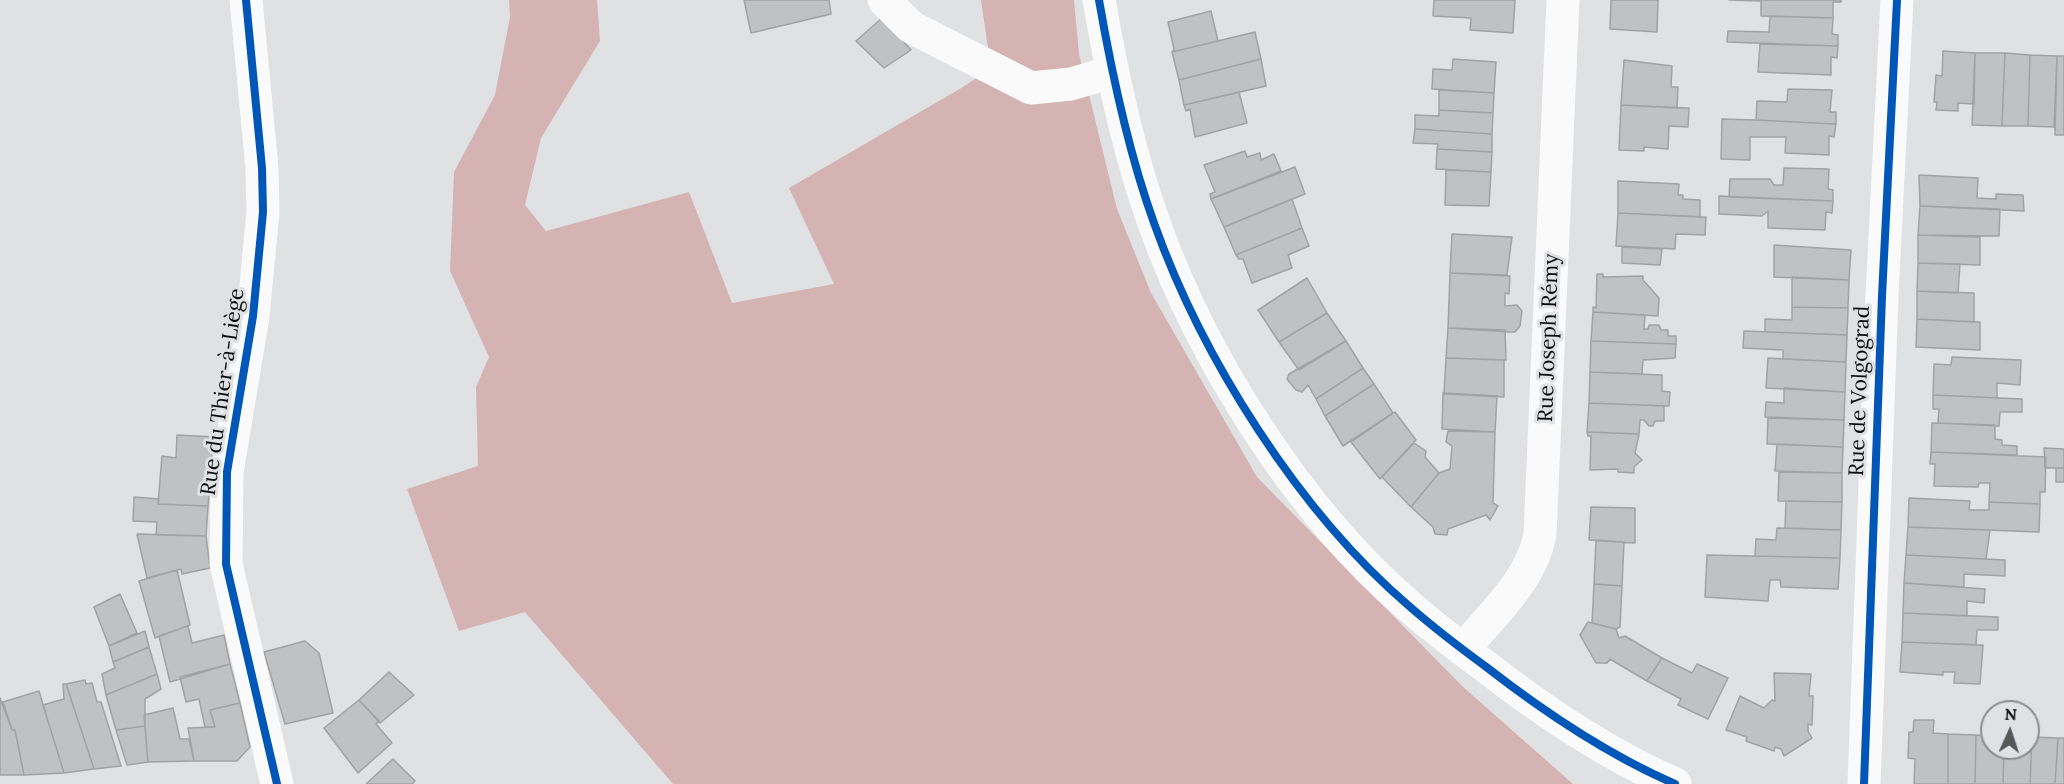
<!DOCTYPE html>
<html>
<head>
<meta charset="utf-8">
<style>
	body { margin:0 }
	#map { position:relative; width:2064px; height:784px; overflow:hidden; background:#e0e1e3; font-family:Lora,serif }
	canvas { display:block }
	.north { position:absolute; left:1980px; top:700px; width:60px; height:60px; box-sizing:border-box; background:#dfe1e4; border:2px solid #8a8c8e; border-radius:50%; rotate:3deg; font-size:16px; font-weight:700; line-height:24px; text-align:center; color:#0b0c0c }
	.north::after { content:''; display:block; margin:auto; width:21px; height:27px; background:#565757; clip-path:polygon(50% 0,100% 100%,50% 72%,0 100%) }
</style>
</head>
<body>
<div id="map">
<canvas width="2064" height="784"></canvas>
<div class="north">N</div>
</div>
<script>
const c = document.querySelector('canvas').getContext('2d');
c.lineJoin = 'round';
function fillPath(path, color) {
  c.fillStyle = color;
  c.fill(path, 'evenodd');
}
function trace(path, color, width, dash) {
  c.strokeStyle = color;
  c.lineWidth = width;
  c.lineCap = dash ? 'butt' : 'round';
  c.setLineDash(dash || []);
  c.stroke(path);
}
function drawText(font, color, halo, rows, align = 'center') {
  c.font = font + ' Lora,serif';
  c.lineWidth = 6;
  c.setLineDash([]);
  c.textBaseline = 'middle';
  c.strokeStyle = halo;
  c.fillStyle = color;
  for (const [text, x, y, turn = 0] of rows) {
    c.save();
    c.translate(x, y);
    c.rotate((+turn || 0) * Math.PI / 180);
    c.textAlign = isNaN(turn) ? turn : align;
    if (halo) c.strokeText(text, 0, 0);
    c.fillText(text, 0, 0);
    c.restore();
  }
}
const forest = new Path2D(`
	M509,0H597L600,41L541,138L525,205L546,231L689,192L732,303L834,284L789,188L963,87L991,68L981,0H1074L1079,54L1117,209L1151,293L1257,477L1462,686L1573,784H673L525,612L459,631L407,489L478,466L476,387L489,357L450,271L454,172L495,95L510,17Z`);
const building = new Path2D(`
	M744,0H829L831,14L751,33Z
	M1434,0H1515L1513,33L1470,30L1471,18L1433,16Z
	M1611,0H1658L1657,32L1610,29Z
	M1729,0H1841V2H1833V18L1761,16V1Z
	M1211,11L1218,41L1172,52L1174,49L1168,22Z
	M1770,16L1833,18L1832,34L1838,35V46L1727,42L1728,31L1769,32Z
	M882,18L911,50L884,68L856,41Z
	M1255,32L1261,59L1179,80L1172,52Z
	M1760,44L1838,46L1837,58L1831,57V75L1758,72Z
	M1943,51L1975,53L1974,104L1958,103V111L1936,110L1937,102H1934L1936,75L1942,76Z
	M1975,53H2005L2002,126L1972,125Z
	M2005,53L2030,55L2028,126H2002Z
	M2030,55L2057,56L2054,127L2028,126Z
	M2057,56H2064V135H2055Z
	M1261,59L1266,86L1184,105L1179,80Z
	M1453,59L1496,62L1494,93L1432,89L1433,69L1452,70Z
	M1624,60L1672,66L1671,87H1678L1677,108L1621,105Z
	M1788,89L1832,90L1830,112H1836V124L1756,120L1757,101L1787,102Z
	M1439,90L1494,93L1493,113L1439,110Z
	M1239,92L1247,123L1195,137L1190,109L1186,111L1184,105Z
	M1621,105L1689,108L1688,127L1669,126L1668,149L1644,147V151L1619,150Z
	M1439,110L1493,113L1492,134L1415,129V115L1439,116Z
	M1722,119L1756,120L1836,124L1834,137L1829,136V155L1785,153L1786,137H1750V160L1721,159Z
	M1415,129L1492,134V152L1437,149L1438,144L1413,143Z
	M1437,149L1492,152L1491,172L1436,169Z
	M1245,151L1247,157L1260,153L1261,160L1274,154L1281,171L1211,199L1210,194L1215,192L1204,165Z
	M1295,167L1305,194L1224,227L1211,199Z
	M1784,168L1829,169L1828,189L1833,190V201L1729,197L1730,179H1770L1774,185H1783Z
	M1446,170L1491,172L1489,206L1445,205Z
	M1919,175L1978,178L1977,198L1996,199V194L2023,195L2024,211L1920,206Z
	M1618,181L1679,184L1678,195H1683V199L1700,200V217L1618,213Z
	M1719,196L1833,201L1832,213L1826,212L1825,230L1768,228V211L1762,216L1719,214Z
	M1292,199L1302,228L1236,255L1224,227Z
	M1920,206L2000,209L1999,236L1918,235Z
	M1618,213L1706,217L1705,235L1676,234L1675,249L1616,246Z
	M1302,228L1309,246L1288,255L1292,268L1252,283L1243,259H1239L1236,255Z
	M1452,234L1512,237L1507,275L1450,273Z
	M1918,235L1980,237V265L1918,263Z
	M1774,245L1851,250L1849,280L1774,277Z
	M1622,247L1662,249L1660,265L1622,263Z
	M1918,263L1960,264L1958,293L1917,291Z
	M1450,273L1510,276L1509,294L1505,293V306L1517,305L1522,311L1520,326L1515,332H1509L1448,328Z
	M1597,274H1603V277L1643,276V280L1659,298L1658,316L1593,312V307L1596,308Z
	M1792,277L1849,280L1848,308L1792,307Z
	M1307,278L1327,313L1279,342L1258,310Z
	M1917,291L1974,293V322L1917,319Z
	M1792,307L1848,308L1847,335L1765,332V319L1792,320Z
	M1593,312L1645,315L1644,329H1648L1649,325H1659L1661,330H1668V336H1676V344L1591,341Z
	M1327,313L1346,341L1299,370L1279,342Z
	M1917,319L1980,322V350L1916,347Z
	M1448,328L1505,330L1506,360L1446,358Z
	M1744,331L1847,335L1846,362L1783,359V350L1743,348Z
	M1346,341L1363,368L1316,399L1308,385L1302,392L1296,390L1287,379L1289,374Z
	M1591,341L1676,344L1675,358L1643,360L1642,374L1590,372Z
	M1952,357L2021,360L2020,385L1997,383V398L1933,395L1934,364L1951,365Z
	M1446,358L1504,360V397L1444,394Z
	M1768,358L1846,362L1845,392L1766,388Z
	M1363,368L1374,384L1325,416L1316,399Z
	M1590,372L1662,375V391L1670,392L1669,406L1589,403Z
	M1374,384L1393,413L1343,446L1325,416Z
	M1784,388L1845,392L1844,420L1765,417L1766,402L1784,403Z
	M1443,393L1497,396L1495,432L1442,429Z
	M1933,395L2022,399V412H2000L1999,426L1938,423L1939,409H1933Z
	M1589,403L1664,406V421H1655L1653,426H1649L1644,420H1640L1639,434L1587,432Z
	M1395,412L1416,440L1380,479L1351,442Z
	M1768,418L1844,420L1843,447L1767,444Z
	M1932,423L1995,425V439L2002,440V445L2017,446V455L1931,452Z
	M1448,431L1495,432L1493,503L1498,506L1490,520L1486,515L1448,529L1447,535L1435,534L1433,527L1411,507L1439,473L1450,469L1452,446L1446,442Z
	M1587,432L1639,434L1635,453L1642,460L1634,467V473L1618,472V469L1590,470L1591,436H1588Z
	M177,435L215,437L208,506L158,504L162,456L176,458Z
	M1414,443L1426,451L1425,457L1439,473L1411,507L1382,477Z
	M1777,444L1843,447L1842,473L1775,471Z
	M2044,448L2064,449V468H2045Z
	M1931,452L2046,457L2045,492H2040V504L1989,502L1990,483H1979L1978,487L1934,486L1935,464H1930Z
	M2056,468H2064V482H2056Z
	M1779,472L1842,473V502L1778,501Z
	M134,497L159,499L158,504L208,506L206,536L156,535L157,522L133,521Z
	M1909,498L1970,501L1969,510H1989V502L2040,504L2039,532L1908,527Z
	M1786,501L1842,502L1841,530L1785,528Z
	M1591,507L1635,508V543L1589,540Z
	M1908,527L1990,530L1986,559L1906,555Z
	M1777,528L1841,530L1840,558L1755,556L1756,539L1776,540Z
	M137,534L206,536L210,568L182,574L181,569L147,578Z
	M1596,540L1624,542L1622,586L1594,584Z
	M1707,555L1840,558L1838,589L1781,587L1780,580H1770L1768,601L1705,597Z
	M1906,555L2005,560V576L1964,574V587L1904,583Z
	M177,570L190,625L155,638L139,581Z
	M1904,583L1985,589L1984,603L1967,601V616L1903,613Z
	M1594,584L1622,586L1620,627L1616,629L1592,623Z
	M120,594L137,633L109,646L94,607Z
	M1903,613L1998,617V630H1977L1976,645L1902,642Z
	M1588,622L1616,629L1619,638L1625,636L1662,658L1647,681L1610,659L1607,663H1596L1580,635Z
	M188,626L192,643L224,635L230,664L170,682L159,636Z
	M145,631L149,647L113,662L109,646Z
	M305,641L319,653L333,713L285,724L264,652Z
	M1902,642L1983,645L1980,684L1954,683L1955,672H1943V675L1900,672Z
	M149,647L157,674L106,695L102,674L115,668L113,662Z
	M1662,658L1692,673L1697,664L1728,678L1708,719L1678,705L1681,699L1647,681Z
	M230,664L240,703L210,710L215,727H205L199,699L186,702L180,677Z
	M389,672L414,695L380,723L359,700Z
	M1774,673L1811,674L1809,696H1813L1812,725L1808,724V731L1812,738L1784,756L1781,749L1775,747L1774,751L1746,741L1747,737L1726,730L1740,696L1764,708L1772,700L1775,701Z
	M157,674L161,689L145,699V726L116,730L106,695Z
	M85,680L86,684L92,683L97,702H101L121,766L94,769L66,684Z
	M63,684H66L94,769L64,773L43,705L64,699Z
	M39,691L48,721L64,773L24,775L15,730H12L3,702Z
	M0,698L12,730H15L24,775H0Z
	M359,700L379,721L376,724L392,743L358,773L324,728Z
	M240,703L250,747L237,761H194L188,728L215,727L210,710Z
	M173,708L180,739H189L194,761L148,762L144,715Z
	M1914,720H1934L1933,733L1948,734V784H1914L1915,759L1908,758L1909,732H1913Z
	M145,726L148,762L127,765L116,730Z
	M1948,734L1976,735L1975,784H1948Z
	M1976,735L1992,736V748H2004L2003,784H1975Z
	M2028,737H2032L2030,784H2003L2004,748H2028Z
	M2032,737L2058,738L2055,784H2030Z
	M2058,738H2064V784H2055Z
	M393,759L415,781L412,784H366Z`);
const street = new Path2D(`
	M246,0L262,168L263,212L253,316L227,472L226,564L277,784
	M884,0L911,27L1031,88L1071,84L1112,72
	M1099,0C1112,75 1128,151 1154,223C1202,358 1299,512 1409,606C1433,627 1459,647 1485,666C1544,712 1606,754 1675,784
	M1463,650C1492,614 1531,581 1540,535L1563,0
	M1864,784L1882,296L1897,0`);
const cycleway = new Path2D(`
	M246,0L262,168L263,212L253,316L227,472L226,564L277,784
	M1099,0C1112,75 1128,151 1154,223C1202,358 1299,512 1409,606C1433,627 1459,647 1485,666C1544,712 1606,754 1675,784
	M1864,784L1882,296L1897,0`);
const streetNames = [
	["Rue Joseph Rémy",1549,338,-88],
	["Rue de Volgograd",1860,391,-88],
	["Rue du Thier-à-Liège",223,392,-82]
];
fillPath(forest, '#d5b3b3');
fillPath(building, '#c0c1c2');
trace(building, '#a1a2a3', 1.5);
trace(street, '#fafafb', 33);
trace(cycleway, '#0057b8', 8);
drawText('21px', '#0b0c0c', '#dfe1e4', streetNames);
</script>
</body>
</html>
